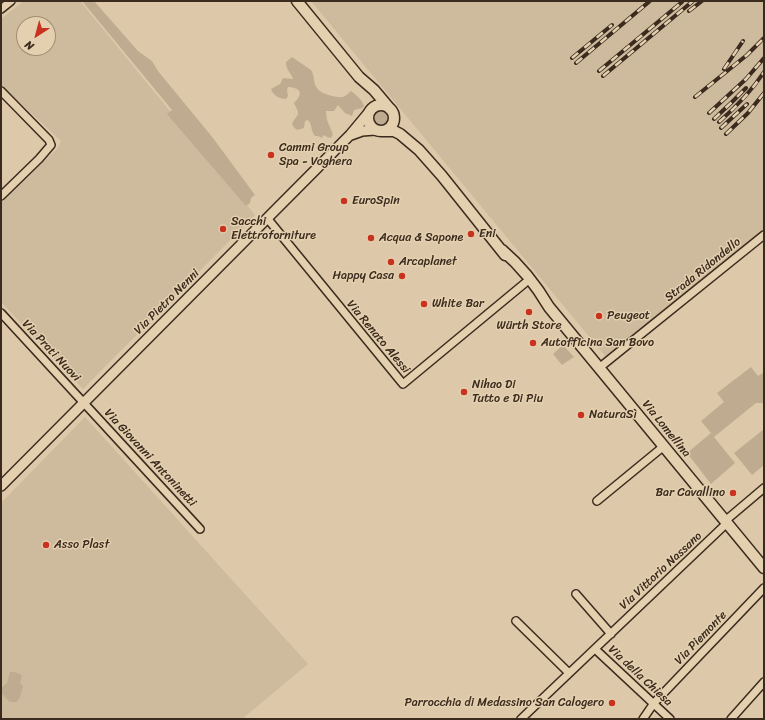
<!DOCTYPE html>
<html>
<head>
<meta charset="utf-8">
<style>
	body { margin:0 }
	#map { position:relative; width:765px; height:720px; overflow:hidden; background:#ddc9a9; font-family:Sriracha,sans-serif }
	canvas { display:block }
	.frame { position:absolute; inset:0; border:2px solid #3b2a1e; pointer-events:none }
	.north { position:absolute; left:16px; top:16px; width:40px; height:40px; box-sizing:border-box; background:#e4d0af; border:1px solid #a08e75; border-radius:50%; rotate:216deg; font-size:11px; font-weight:700; line-height:16px; text-align:center; color:#3b2a1e }
	.north::after { content:''; display:block; margin:auto; width:14px; height:18px; background:#c8321e; clip-path:polygon(50% 0,100% 100%,50% 72%,0 100%) }
</style>
</head>
<body>
<div id="map">
<canvas width="765" height="720"></canvas>
<div class="frame"></div>
<div class="north">N</div>
</div>
<script>
const c = document.querySelector('canvas').getContext('2d');
c.lineJoin = 'round';
function fillPath(path, color) {
  c.fillStyle = color;
  c.fill(path, 'evenodd');
}
function trace(path, color, width, dash) {
  c.strokeStyle = color;
  c.lineWidth = width;
  c.lineCap = dash ? 'butt' : 'round';
  c.setLineDash(dash || []);
  c.stroke(path);
}
function drawText(font, color, halo, rows, align = 'center') {
  c.font = font + ' Sriracha,sans-serif';
  c.lineWidth = 3;
  c.setLineDash([]);
  c.textBaseline = 'middle';
  c.strokeStyle = halo;
  c.fillStyle = color;
  for (const [text, x, y, turn = 0] of rows) {
    c.save();
    c.translate(x, y);
    c.rotate((+turn || 0) * Math.PI / 180);
    c.textAlign = isNaN(turn) ? turn : align;
    if (halo) c.strokeText(text, 0, 0);
    c.fillText(text, 0, 0);
    c.restore();
  }
}
const built = new Path2D(`
	M24,1H80L255,215L83,389L1,302V203L58,148L61,141L1,85V19ZM24,24H48V48H24Z
	M311,1H764V229L606,357Z
	M85,417L308,664L242,719H1V503Z`);
const green = new Path2D(`
	M82,1H94L138,51L152,61L158,71L213,138L255,195L251,198L250,203L246,206L167,114L172,110Z
	M292,57L311,70C315,76 313,83 317,88C320,94 337,98 343,97C346,96 348,93 351,91C356,95 362,99 364,106L362,108L354,110L352,116L345,113L338,105L334,111H326L327,120L333,134L331,138L327,137L324,135L322,138L318,136H315C310,131 313,125 308,120L305,121L304,128L297,130C286,122 298,120 298,112C298,110 295,106 294,103C303,94 302,88 288,87L287,90L288,96L286,99C279,99 273,95 271,89L280,84L283,78L293,79C291,72 286,71 286,62Z
	M374 118a7 7 0 1 1 14 0a7 7 0 1 1-14 0Z
	M563,345L574,357L562,365L553,354Z
	M751,367L758,376L764,372V403H756L714,437L735,463L711,484L687,453L711,433L701,421L724,402L717,393Z
	M764,429V465L752,475L734,453Z
	M10,672H15L22,675L20,683L23,686C22,691 20,700 16,702H10L1,693V688L7,683Z`);
const minor = new Path2D(`
	M1,9L11,1
	M1,91L49,140L51,145L39,159L1,196
	M267,218L403,384L525,283
	M1,313L200,529
	M599,368L764,235
	M597,501L664,446
	M725,521L764,488
	M576,594L611,634
	M516,621L569,673
	M595,649L670,719
	M521,719L727,523
	M643,719L654,703L764,588
	M731,719L764,682`);
const tertiary = new Path2D(`
	M351,135L362,131L375,130
	M1,486L350,135L370,111`);
const secondary = new Path2D(`
	M297,1L359,77L374,90L390,109
	M368 118a13 13 0 1 1 26 0a13 13 0 1 1-26 0Z
	M384,131H394L400,134L419,150L442,176L505,255
	M502,250C521,266 536,285 549,307L764,568`);
const rail = new Path2D(`
	M689,11L702,1
	M572,58L612,25
	M576,63L650,1
	M724,69L743,41
	M599,71L682,2
	M603,76L693,1
	M695,97L747,55L764,38
	M709,113L746,79L764,58
	M714,119L732,102L746,88
	M719,122C736,107 751,92 764,72
	M721,128L747,104
	M726,134L748,113L764,93`);
const markers = [
	[271,155,4,"#c8321e"],
	[344,201,4,"#c8321e"],
	[223,229,4,"#c8321e"],
	[471,234,4,"#c8321e"],
	[371,238,4,"#c8321e"],
	[391,262,4,"#c8321e"],
	[402,276,4,"#c8321e"],
	[424,304,4,"#c8321e"],
	[529,312,4,"#c8321e"],
	[599,316,4,"#c8321e"],
	[533,343,4,"#c8321e"],
	[464,392,4,"#c8321e"],
	[581,415,4,"#c8321e"],
	[733,493,4,"#c8321e"],
	[46,545,4,"#c8321e"],
	[612,703,4,"#c8321e"]
];
const poiNames = [
	["Cammi Group",279,148],
	["Spa - Voghera",279,162],
	["EuroSpin",352,201],
	["Sacchi",231,222],
	["Elettroforniture",231,236],
	["Eni",479,234],
	["Acqua & Sapone",379,238],
	["Arcaplanet",399,262],
	["Happy Casa",394,276,"right"],
	["White Bar",432,304],
	["Peugeot",607,316],
	["Würth Store",529,326,"center"],
	["Autofficina San Bovo",541,343],
	["Nihao Di",472,385],
	["Tutto e Di Piu",472,399],
	["NaturaSì",589,415],
	["Bar Cavallino",725,493,"right"],
	["Asso Plast",54,545],
	["Parrocchia di Medassino San Calogero",604,703,"right"]
];
const streetNames = [
	["Strada Ridondello",703,270,-39],
	["Via Pietro Nenni",167,302,-45],
	["Via Renato Alessi",378,337,50],
	["Via Prati Nuovi",51,351,47],
	["Via Lomellina",666,429,51],
	["Via Giovanni Antoninetti",150,458,47],
	["Via Vittorio Nassano",661,571,-43],
	["Via Piemonte",701,638,-46],
	["Via della Chiesa",640,676,43]
];
fillPath(built, '#ceba9c');
fillPath(green, '#bfac90');
trace(minor, '#3b2a1e', 10);
trace(tertiary, '#3b2a1e', 12);
trace(secondary, '#3b2a1e', 13);
trace(minor, '#e4d0af', 7);
trace(tertiary, '#e4d0af', 9);
trace(secondary, '#e4d0af', 10);
trace(rail, '#3b2a1e', 4);
trace(rail, '#e4d0af', 2.5, [8]);
for (const [x, y, r, color] of markers) {
  const dot = new Path2D();
  dot.arc(x, y, r, 0, 2 * Math.PI);
  c.fillStyle = color;
  c.fill(dot);
  trace(dot, '#e4d0af', 1.5);
}
drawText('12px', '#3b2a1e', '#e4d0af', poiNames, 'left');
drawText('12px', '#3b2a1e', '#e4d0af', streetNames);
</script>
</body>
</html>
